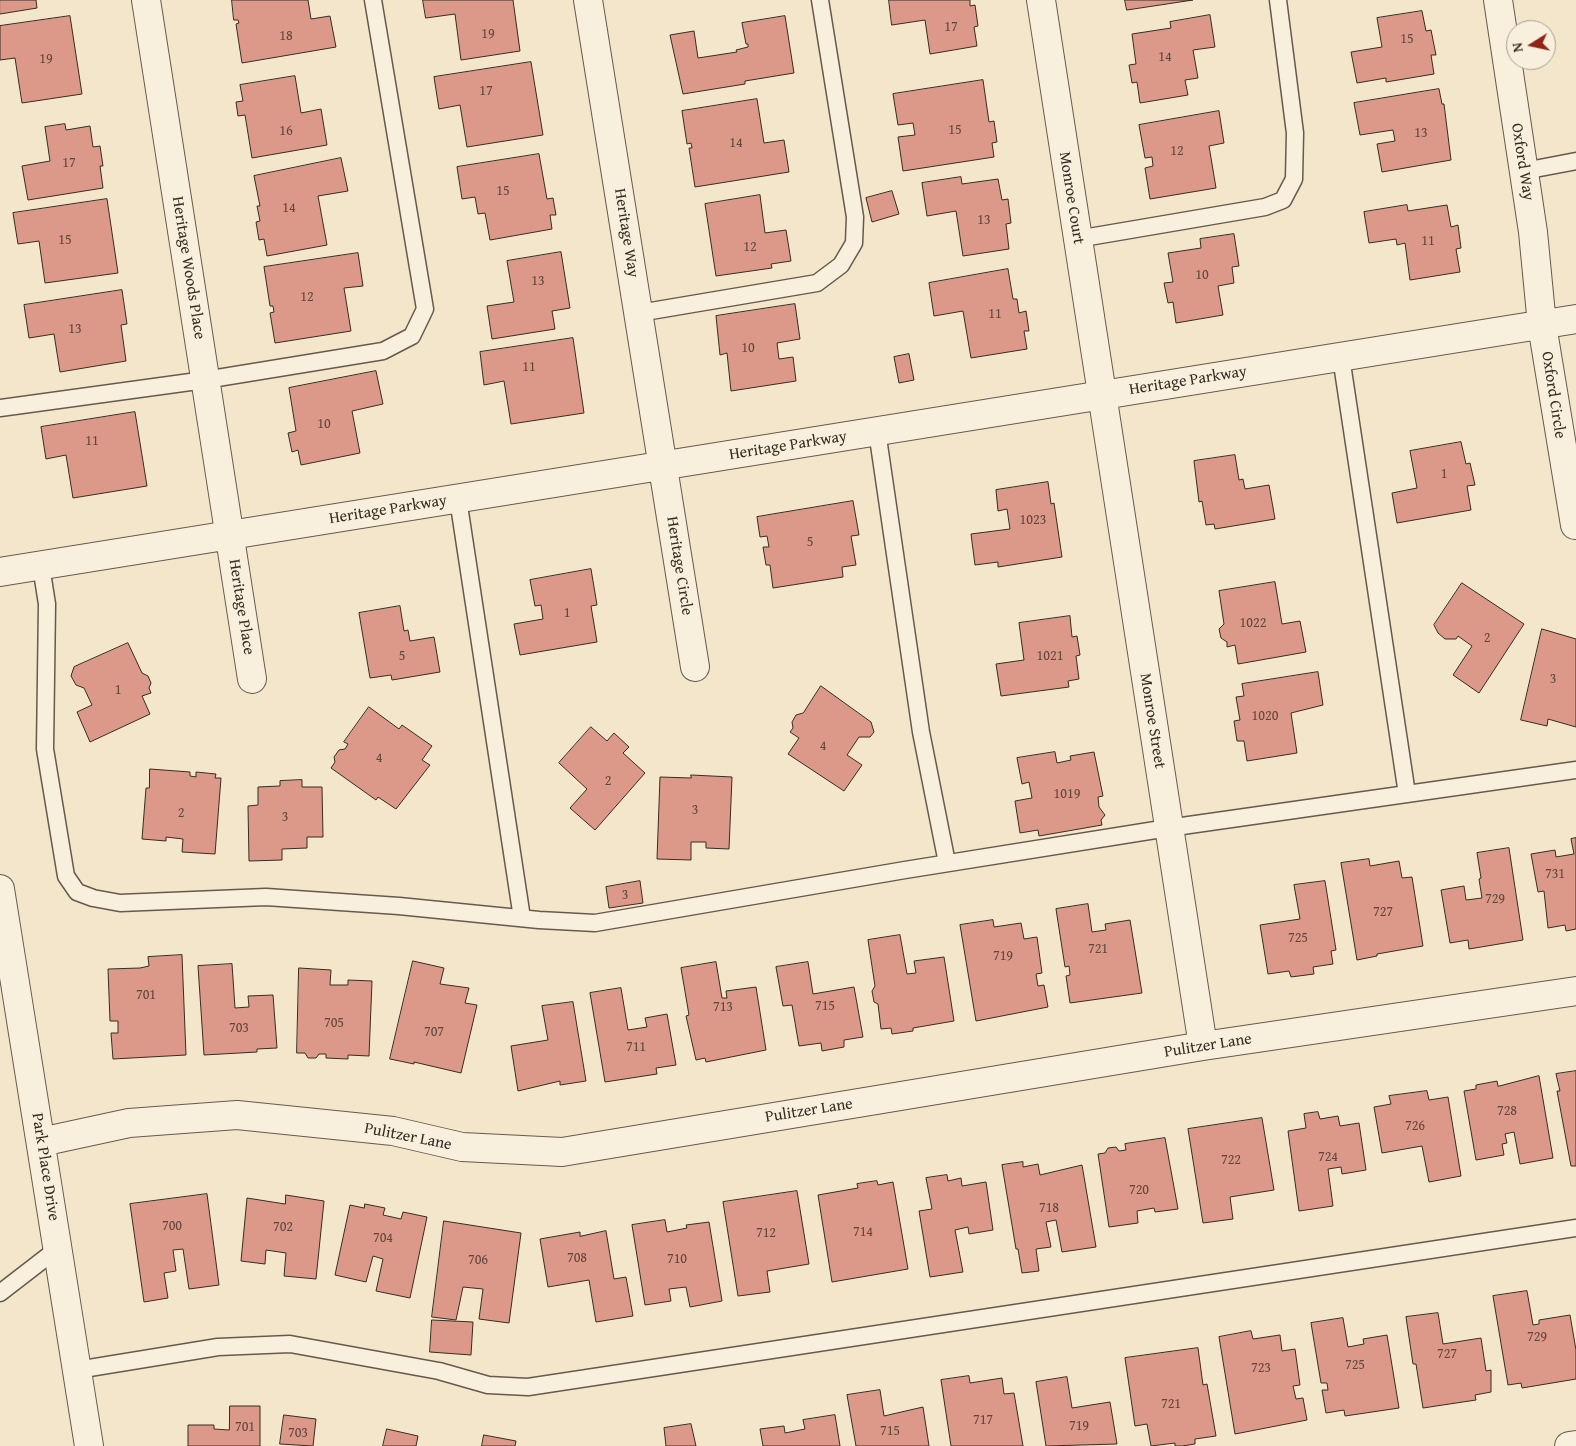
<!DOCTYPE html>
<html>
<head>
<meta charset="utf-8">
<style>
	body { margin:0 }
	#map { position:relative; width:1576px; height:1446px; overflow:hidden; background:#f4e6cb; font-family:"Gentium Book Plus",serif }
	canvas { display:block }
	.north { position:absolute; left:1506px; top:20px; width:50px; height:50px; box-sizing:border-box; background:#f8efdd; border:1px solid #aba192; border-radius:50%; rotate:260deg; font-size:14px; font-weight:700; line-height:20px; text-align:center; color:#372c21 }
	.north::after { content:''; display:block; margin:auto; width:18px; height:22px; background:#8f2418; clip-path:polygon(50% 0,100% 100%,50% 72%,0 100%) }
</style>
</head>
<body>
<div id="map">
<canvas width="1576" height="1446"></canvas>
<div class="north">N</div>
</div>
<script>
const c = document.querySelector('canvas').getContext('2d');
c.lineJoin = 'round';
function fillPath(path, color) {
  c.fillStyle = color;
  c.fill(path, 'evenodd');
}
function trace(path, color, width, dash) {
  c.strokeStyle = color;
  c.lineWidth = width;
  c.lineCap = dash ? 'butt' : 'round';
  c.setLineDash(dash || []);
  c.stroke(path);
}
function drawText(font, color, halo, rows, align = 'center') {
  c.font = font + ' "Gentium Book Plus",serif';
  c.lineWidth = 4;
  c.setLineDash([]);
  c.textBaseline = 'middle';
  c.strokeStyle = halo;
  c.fillStyle = color;
  for (const [text, x, y, turn = 0] of rows) {
    c.save();
    c.translate(x, y);
    c.rotate((+turn || 0) * Math.PI / 180);
    c.textAlign = isNaN(turn) ? turn : align;
    if (halo) c.strokeText(text, 0, 0);
    c.fillText(text, 0, 0);
    c.restore();
  }
}
const building = new Path2D(`
	M0,0H36L37,8L0,14Z
	M232,0H308L311,19L330,16L336,47L242,63L236,24L239,23L238,20H234Z
	M423,0H513L520,51L461,60L455,14L426,18Z
	M889,0H970V6L975,5L978,26L974,27L977,46L930,54L925,20L892,25Z
	M1125,0H1193L1127,10Z
	M1422,11L1426,31L1431,30L1436,55H1431L1434,74L1386,82V78L1357,83L1351,52L1382,47L1377,18Z
	M1210,15L1215,47L1193,50L1198,78L1185,80L1188,95L1140,103L1137,82L1132,83L1129,65L1136,64L1132,34L1171,28L1170,22Z
	M70,16L82,94L22,103L15,58L0,60V26Z
	M785,16L794,73L745,81V84L683,94L670,35L694,31L698,58L737,52L736,50L748,47V44H746L742,23Z
	M531,62L543,135L467,147L460,105L439,109L434,77Z
	M295,76L301,113L321,109L327,145L252,158L245,115L238,116L236,102L243,101L240,85Z
	M983,80L989,122L994,121L997,142L992,143L994,157L903,171L898,137L915,135L913,123L898,125L893,94Z
	M1439,89L1442,104H1444L1451,160L1382,172L1377,144L1395,141L1393,130L1360,135L1354,103Z
	M757,99L764,143L784,140L789,172L695,187L689,148H692L691,143L687,144L682,111Z
	M1219,111L1224,143L1209,146L1216,188L1150,199L1145,168L1153,166L1152,157L1145,158L1139,125Z
	M65,124L66,130L90,126L93,147L100,146L103,166H100L103,188L28,200L22,166L50,161L45,127Z
	M539,154L547,199L553,198L556,215H550L552,229L490,240L485,213L478,214L475,197L462,199L457,167Z
	M341,158L348,191L318,196L327,245L267,256L264,239L259,240L256,222L260,221L257,206H260L254,176Z
	M961,177L962,184L998,179L1002,200L1008,199L1011,223L1006,224L1009,249L963,256L956,211L927,216L922,183Z
	M892,191L899,214L872,222L866,198Z
	M760,195L765,233L786,230L791,261L771,264L772,268L716,276L705,204Z
	M107,199L118,273L45,283L39,241L18,244L13,213Z
	M1407,205L1408,211L1447,205L1451,227L1458,225L1461,248L1456,249L1460,272L1410,280L1405,243L1397,245L1396,239L1369,243L1364,212Z
	M1234,234L1239,266L1232,267L1234,283L1218,286L1223,315L1176,323L1173,302L1168,303L1164,283L1173,282L1168,253L1201,248L1200,239Z
	M561,252L570,308L552,311L555,329L492,339L487,306L514,302L507,261Z
	M358,253L363,286L344,288L351,331L275,343L270,313L274,312L273,306H270L264,267Z
	M1008,269L1013,299H1017L1019,313L1026,311L1029,331H1024L1027,349L971,358L963,311L934,316L929,283Z
	M122,290L127,324L121,325L126,361L60,372L54,334L29,338L24,305Z
	M795,304L800,339L777,343L779,359L793,357L796,381L731,391L727,353L720,355L716,316Z
	M573,338L584,413L511,424L504,381L484,385L480,352Z
	M909,354L914,380L899,383L894,357Z
	M376,371L383,404L352,411L360,453L301,465L298,450L292,452L288,433L296,431L289,388Z
	M135,412L147,486L73,498L66,455L46,459L41,427Z
	M1461,442L1466,464L1470,463L1475,485L1467,486L1471,510L1397,523L1392,493L1417,488L1410,451Z
	M1235,455L1239,480L1243,479L1245,489L1269,485L1275,519L1215,529L1214,524L1206,525L1202,501L1199,502L1194,461Z
	M1048,482L1051,504L1054,503L1062,557L998,567V562L975,565L971,534L1010,529L1007,509L998,511L996,490Z
	M853,501L859,535L851,536L856,565L842,567L843,577L773,588L770,565H766L763,547H769L767,536L760,537L757,517Z
	M591,569L597,605L591,606L597,642L520,655L514,624L543,619L541,605L535,606L530,580Z
	M1275,582L1282,624L1300,621L1306,652L1238,664L1235,645L1227,647V642L1221,638L1219,629L1224,624L1219,591Z
	M1462,583L1524,624L1479,693L1453,675L1472,646L1458,636L1456,639H1445L1438,633L1434,625Z
	M400,606L404,631L408,630L410,641L434,637L440,672L392,680L391,675L370,678L359,613Z
	M1070,616L1072,637L1077,636L1080,655L1076,656L1079,679L1068,681L1069,687L1001,696L996,664L1024,660L1019,623Z
	M1542,629L1576,639V727L1548,719L1547,726L1521,720Z
	M128,643L142,673L148,676L151,683L149,688L151,693L142,696L150,714L90,742L77,712L92,705L84,688L76,685L71,676L74,667Z
	M1318,672L1323,705L1291,713L1297,753L1247,761L1244,741H1237L1234,721L1240,720L1236,697L1244,696L1242,684Z
	M821,686L871,722L874,732L870,737H859L847,755L862,765L844,791L788,754L799,738L790,732L793,728L792,722L796,715L803,713Z
	M369,707L399,729L402,725L432,746L422,760L430,765L396,809L378,797L376,800L331,768L335,762L334,757L339,750L345,749L348,744L344,742Z
	M591,727L607,741L614,733L629,747L623,753L645,773L595,830L570,808L587,789L559,763Z
	M1055,752L1057,763L1071,760L1070,756L1094,752L1103,796L1098,797L1099,807L1105,815L1101,820L1102,825L1039,836L1038,830L1020,833L1015,801L1032,798L1029,782L1022,784L1017,758Z
	M150,769L190,772V776L196,777V772L216,774L215,778H221L215,854L182,852L183,839L166,837V841L142,839L146,788H149Z
	M691,775L732,777L729,849L706,848V842H691V860L657,859L660,777L691,778Z
	M302,780V787H322L323,837H307V848L282,849V860L249,861L248,806L258,805V787L280,786V781Z
	M1576,838V929L1566,931L1565,925L1548,928L1544,891L1538,892L1531,854L1555,850L1556,857L1574,854L1571,839Z
	M1509,848L1523,940L1469,949L1468,940L1450,943L1441,890L1464,886L1466,900L1482,898L1479,879L1481,878L1477,853Z
	M1369,859L1370,866L1399,861L1402,878L1412,877L1423,946L1377,954V956L1357,960L1341,863Z
	M640,881L643,903L609,908L606,887Z
	M1325,881L1336,950L1331,951L1333,964L1313,967L1314,974L1291,977L1289,971L1268,974L1260,925L1300,919L1294,885Z
	M1088,904L1092,932L1106,930L1105,924L1130,920L1142,993L1070,1003L1066,976L1070,975L1069,966L1065,967L1056,909Z
	M993,920L994,927L1021,923L1024,939L1037,937L1042,973L1036,974L1038,986L1044,985L1048,1007L976,1021L960,925Z
	M900,935L907,974L916,973L914,961L944,957L954,1021L913,1028V1031L892,1034L891,1028L881,1029L878,1004L874,1002L872,991L875,986L868,940Z
	M182,955L186,1055L113,1059L111,1033H118V1021H110L108,969L140,968L149,966L148,957Z
	M413,961L444,968L440,984L469,988L465,1003L477,1005L461,1073L414,1062V1064L390,1059Z
	M716,962L722,998H727L726,991L756,987L766,1050L706,1062L705,1058L696,1060L686,1016L689,1015L681,968Z
	M808,962L813,994L854,987L863,1037L844,1040V1047L822,1051L821,1043L799,1046L792,1005L783,1006L776,967Z
	M232,964L235,1008L249,1007L248,996L273,995L277,1048L257,1049V1052L204,1055L198,966Z
	M299,968L331,970L330,985H348V980L372,981L369,1056L348,1055V1059L326,1058V1054H319L316,1058H308L305,1053H297Z
	M621,988L628,1030L647,1027L645,1018L667,1014L676,1065L656,1068L657,1074L605,1082L590,993Z
	M573,1002L586,1081L560,1085V1081L518,1091L511,1046L548,1040L542,1006Z
	M1576,1071V1166H1571L1557,1091H1560L1556,1074Z
	M1539,1076L1553,1158L1520,1164L1514,1132L1505,1134L1507,1143L1502,1144L1504,1155L1476,1160L1464,1091L1476,1089V1085L1497,1081L1498,1086Z
	M1427,1091L1429,1100L1448,1097L1461,1176L1429,1182L1422,1146L1382,1153L1374,1107L1391,1104L1389,1096Z
	M1318,1112L1320,1119L1338,1116L1340,1126L1359,1123L1366,1170L1342,1174L1341,1167L1328,1169L1333,1206L1299,1211L1288,1131L1306,1128L1304,1114Z
	M1262,1118L1274,1190L1230,1197L1233,1219L1203,1223L1188,1129Z
	M1165,1138L1178,1209L1155,1212L1154,1208L1137,1211L1138,1223L1109,1227L1098,1154L1105,1153L1108,1148L1116,1147L1119,1151L1126,1150L1125,1144Z
	M1023,1162V1167L1038,1164L1040,1175L1082,1165L1096,1247L1062,1252L1056,1220L1046,1222L1051,1247L1036,1249L1039,1271L1022,1273L1018,1249H1016L1002,1165Z
	M947,1175L948,1181L961,1178L962,1186L986,1182L993,1230L969,1234L968,1227L955,1230L963,1272L930,1277L919,1211L932,1209L926,1178Z
	M877,1181L878,1185L893,1182L908,1269L832,1282L818,1195L858,1188L857,1184Z
	M797,1191L809,1264L767,1271L770,1292L738,1296L723,1202Z
	M207,1194L219,1285L189,1289L183,1249L173,1250L176,1271L164,1273L168,1298L144,1302L130,1204Z
	M286,1195L324,1201L316,1279L284,1276L286,1253L266,1250L265,1264L241,1261L247,1198L285,1204Z
	M365,1204L385,1208L383,1215L401,1219L403,1212L427,1217L410,1298L376,1291L383,1259L373,1256L366,1282L335,1275L350,1205L364,1208Z
	M665,1220L667,1232L687,1228L686,1225L709,1222L722,1301L690,1307L686,1287L669,1289L671,1301L645,1305L632,1225Z
	M444,1221L521,1233L509,1323L479,1319L483,1289L463,1287L456,1320L432,1317Z
	M606,1231L614,1279L626,1277L633,1316L596,1322L589,1280L548,1287L540,1239L580,1232V1236Z
	M1527,1291L1533,1325L1539,1324V1320L1570,1315L1576,1350V1379L1522,1388L1521,1383L1508,1385L1493,1296Z
	M1438,1313L1443,1344L1481,1338L1486,1371L1491,1370V1392L1475,1395L1476,1400L1423,1408L1416,1364H1413L1406,1317Z
	M1343,1318L1348,1347L1364,1344L1363,1339L1387,1335L1399,1408L1345,1416L1344,1410L1326,1413L1322,1390H1328L1327,1383H1321L1311,1323Z
	M432,1320L473,1322L471,1355L430,1352Z
	M1251,1331L1253,1339L1280,1335L1282,1351L1295,1349L1300,1385L1293,1386L1296,1399L1303,1398L1307,1420L1235,1434L1219,1337Z
	M1198,1348L1203,1385L1207,1384L1216,1436L1195,1439V1444L1182,1446H1175V1443L1151,1446L1147,1424L1135,1426L1125,1358Z
	M969,1376L970,1383L1002,1378L1004,1394L1014,1393L1023,1446H951L941,1380Z
	M1067,1377L1072,1408L1110,1402L1117,1444L1046,1446L1036,1382Z
	M880,1390L884,1416L923,1407L929,1446H856L847,1395Z
	M230,1406H260V1446H188V1425H214V1429L229,1430Z
	M284,1415L316,1419L313,1446L280,1444Z
	M835,1415L840,1446H763L760,1429L784,1426L785,1433L805,1429L803,1420Z
	M691,1424L696,1446H666L664,1428Z
	M387,1429L418,1436L416,1446H383Z
	M484,1435L516,1441L515,1446H482Z`);
const service = new Path2D(`
	M1524,171L1576,161
	M1077,239L1265,207L1283,200L1294,179L1295,133L1278,0
	M639,313L817,283L841,265L854,243L855,217L820,0
	M1341,357L1407,794
	M0,408L205,380L383,351L412,336L425,309L373,0
	M877,431L921,732L947,863
	M458,499L522,918
	M41,566L47,604L45,749L66,876L77,892L93,898L120,903L266,897L399,906L539,920L595,923L905,870L1168,828L1576,770
	M0,1293L57,1249
	M77,1370L218,1347L290,1344L439,1371L488,1385L528,1387L1576,1228`);
const minor = new Path2D(`
	M146,0L252,679
	M588,0L695,667
	M1041,0L1203,1046
	M1498,0L1533,232L1542,325L1575,525
	M0,572L1576,319
	M41,1142L129,1123L237,1115L393,1131L462,1147L562,1152L1203,1046L1576,991
	M1569,1446L1576,1445`);
const tertiary = new Path2D(`
	M0,889L89,1446`);
const numberNames = [
	["17",951,27],
	["19",488,34],
	["18",286,36],
	["15",1407,39],
	["14",1165,57],
	["19",46,59],
	["17",486,91],
	["15",955,130],
	["16",286,131],
	["13",1421,133],
	["14",736,143],
	["12",1177,151],
	["17",69,163],
	["15",503,191],
	["14",289,208],
	["13",984,220],
	["15",65,240],
	["11",1428,241],
	["12",750,247],
	["10",1202,275],
	["13",538,281],
	["12",307,297],
	["11",995,314],
	["13",75,329],
	["10",748,348],
	["11",529,367],
	["10",324,424],
	["11",92,441],
	["1",1444,474],
	["1023",1033,520],
	["5",810,542],
	["1",567,613],
	["1022",1253,623],
	["2",1487,638],
	["5",402,656],
	["1021",1050,656],
	["3",1553,679],
	["1",118,690],
	["1020",1265,716],
	["4",823,746],
	["4",379,758],
	["2",608,781],
	["1019",1067,794],
	["3",695,810],
	["2",181,813],
	["3",285,817],
	["731",1555,874],
	["3",625,895],
	["729",1495,899],
	["727",1383,912],
	["725",1298,938],
	["721",1098,949],
	["719",1003,956],
	["701",146,995],
	["715",825,1006],
	["713",723,1007],
	["705",334,1023],
	["703",239,1028],
	["707",434,1032],
	["711",636,1047],
	["728",1507,1111],
	["726",1415,1126],
	["724",1328,1157],
	["722",1231,1160],
	["720",1139,1190],
	["718",1049,1208],
	["700",172,1226],
	["702",283,1227],
	["714",863,1232],
	["712",766,1233],
	["704",383,1238],
	["708",577,1258],
	["710",677,1259],
	["706",478,1260],
	["729",1537,1337],
	["727",1447,1354],
	["725",1355,1365],
	["723",1261,1368],
	["721",1171,1404],
	["717",983,1420],
	["719",1079,1426],
	["701",245,1427],
	["715",890,1431],
	["703",298,1433]
];
const streetNames = [
	["Oxford Way",1522,162,81],
	["Monroe Court",1071,198,81],
	["Heritage Way",626,233,81],
	["Heritage Woods Place",188,268,81],
	["Heritage Parkway",1188,381,-9],
	["Oxford Circle",1553,395,81],
	["Heritage Parkway",788,446,-9],
	["Heritage Parkway",388,510,-9],
	["Heritage Circle",679,566,81],
	["Heritage Place",241,607,81],
	["Monroe Street",1152,721,81],
	["Pulitzer Lane",1208,1046,-9],
	["Pulitzer Lane",809,1111,-9],
	["Pulitzer Lane",408,1137,11],
	["Park Place Drive",45,1167,81]
];
fillPath(building, '#dc998a');
trace(building, '#372c21', 1);
trace(service, '#665a4c', 19);
trace(minor, '#665a4c', 30);
trace(tertiary, '#665a4c', 30);
trace(service, '#f8efdd', 16);
trace(minor, '#f8efdd', 28);
trace(tertiary, '#f8efdd', 28);
drawText('14px', '#60473b', null, numberNames);
drawText('16px', '#372c21', '#f8efdd', streetNames);
</script>
</body>
</html>
